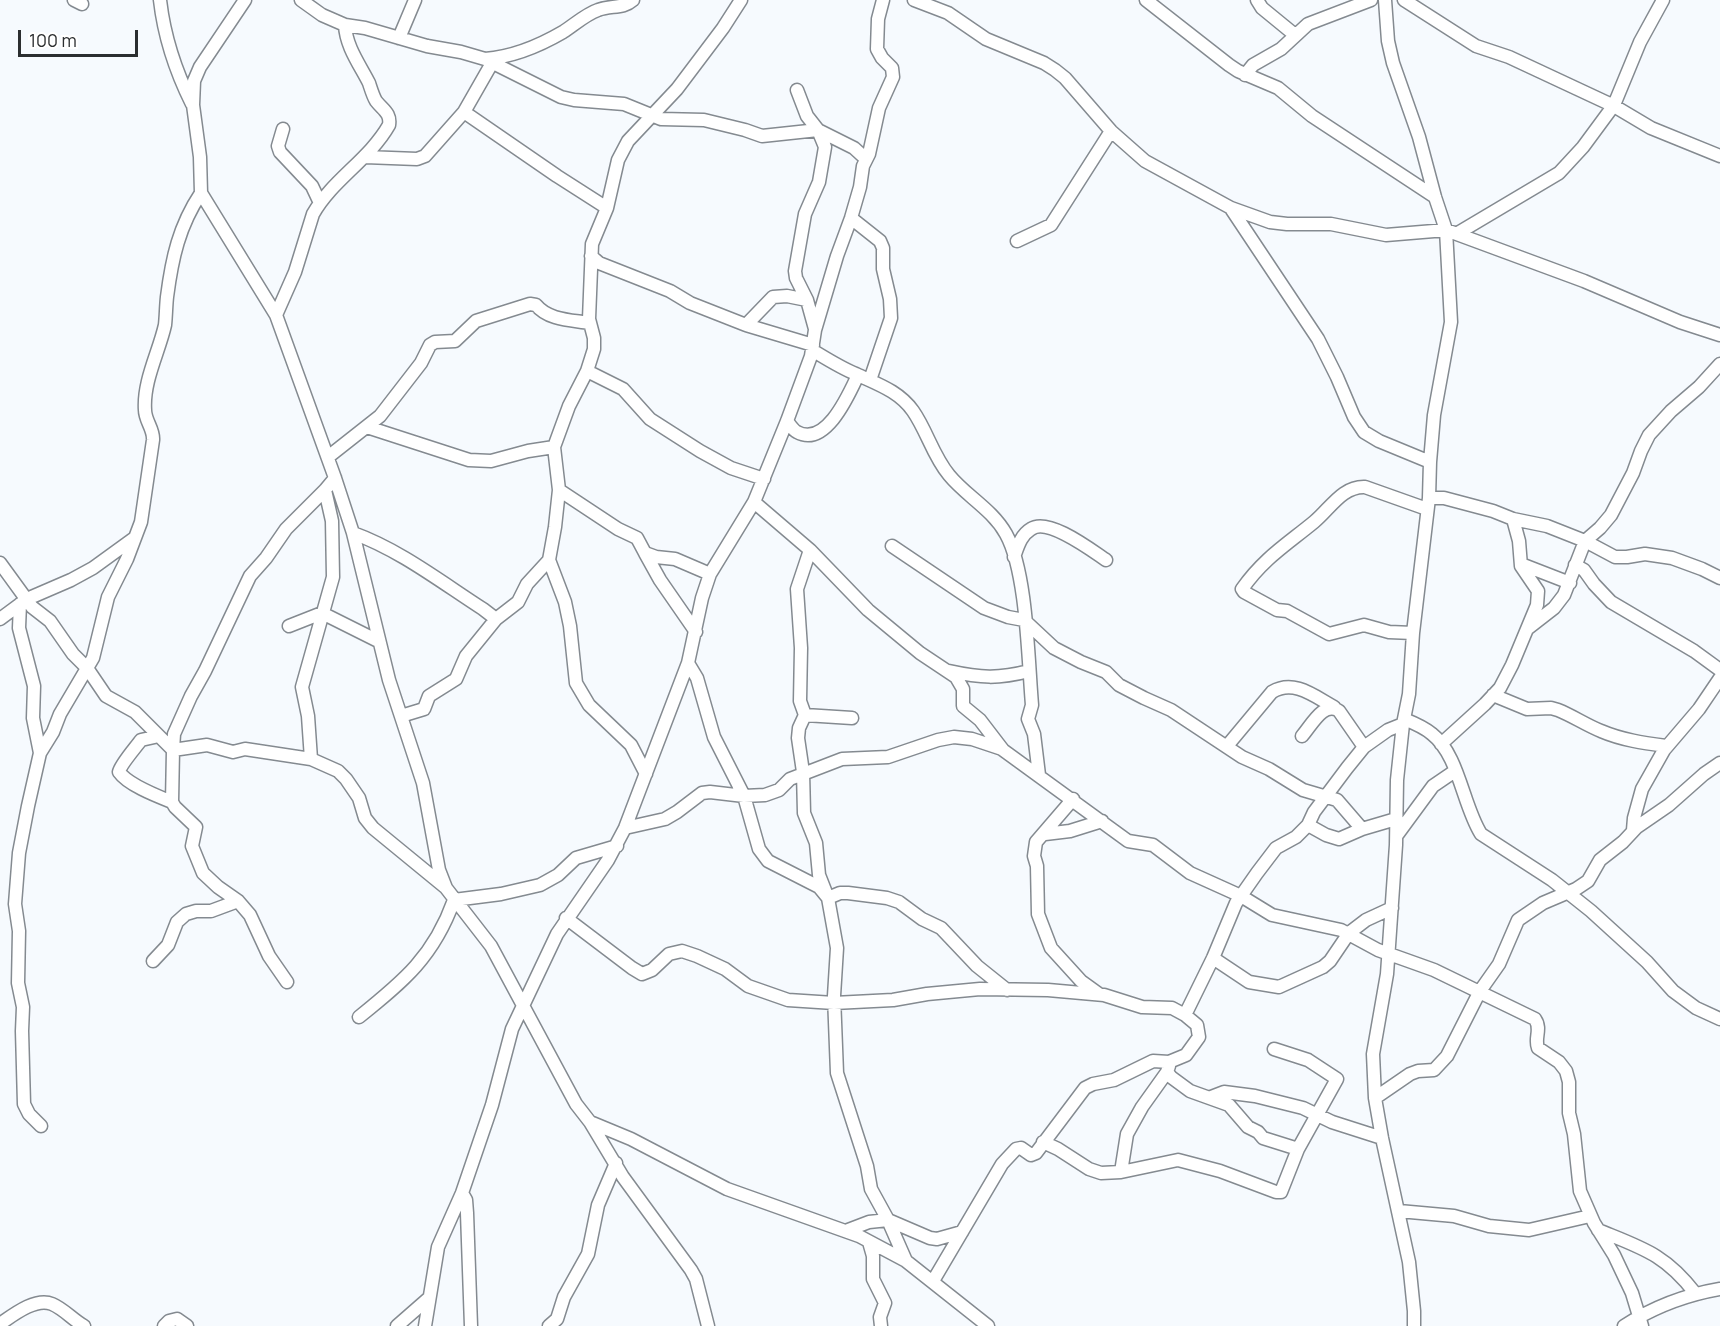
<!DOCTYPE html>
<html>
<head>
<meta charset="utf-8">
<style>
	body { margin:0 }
	#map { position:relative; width:1720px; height:1326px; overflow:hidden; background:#f6fafe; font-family:Manrope,sans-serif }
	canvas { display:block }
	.scale { position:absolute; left:18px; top:30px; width:120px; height:27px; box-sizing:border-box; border:3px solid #2b2e30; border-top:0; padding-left:8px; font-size:18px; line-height:21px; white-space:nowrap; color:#2b2e30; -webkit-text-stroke:4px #fff; paint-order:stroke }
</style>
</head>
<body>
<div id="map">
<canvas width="1720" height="1326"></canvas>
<div class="scale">100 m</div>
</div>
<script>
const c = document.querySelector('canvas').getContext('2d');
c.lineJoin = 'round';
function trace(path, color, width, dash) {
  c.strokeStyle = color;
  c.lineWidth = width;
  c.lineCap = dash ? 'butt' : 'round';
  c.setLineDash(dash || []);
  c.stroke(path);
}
const minor = new Path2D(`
	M74,0L82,4
	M160,0C164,35 176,72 192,104
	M245,0L200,67L194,81L193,105L200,157L201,193L276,315L335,478L353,533L389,680L423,783L439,870L446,888L491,946L576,1104L590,1122L623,1177L691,1270L696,1279L708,1326
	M301,0L322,15L345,25L365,28L427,46L461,52L485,59L561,97L574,100L624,104L661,119L704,120L745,130L762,136L818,130L854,148L866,159
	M883,0L878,19L877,49L882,58L892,68L893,77L879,108L869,154L863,166L860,187L851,218L837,256L815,330L811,356L787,421L754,502L810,550L868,610L920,653L956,677L963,689V706L980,720L1003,750L1128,841L1153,845L1190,873L1241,896L1272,915L1341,930L1378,950L1434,970L1535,1019C1542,1029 1534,1038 1538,1048L1559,1062L1566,1071L1569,1082V1113L1574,1134L1580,1191L1594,1223L1614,1255L1632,1293L1642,1326
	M914,0L948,13L986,39L1044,63L1055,70L1065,78L1111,131L1145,161L1231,208L1270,222L1287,224H1331L1386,235L1446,230L1584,281L1680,322L1720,335
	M1146,0L1229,65L1238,71L1278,88L1312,116L1435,197
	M1257,0L1262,8L1295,35
	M1385,0L1388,41L1393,63L1419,137L1435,197L1446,230L1451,322L1434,415L1430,462L1429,498L1413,633L1409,694L1403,724L1397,780L1396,845L1387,974L1373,1054L1375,1098L1382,1138L1409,1262L1414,1311V1326
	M1404,0L1476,46L1509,57L1614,106L1651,128L1720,156
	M399,38L415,0
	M485,59C512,57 539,46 563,32C574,25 586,14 598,10C611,5 623,9 633,0
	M1245,75L1253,65L1281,49L1308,24L1371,0
	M797,90L807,116L818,130L825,147L819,182L805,214L795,271L796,278L807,300L815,329
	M464,112L557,176L607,208
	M283,129L278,146L280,152L312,186L320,203
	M365,157L417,159L425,156L464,112L492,63
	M1232,210L1318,339L1337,377L1354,417L1364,432L1379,441L1430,462
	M851,218L880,241L883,248V269L890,299L891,318L870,380
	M1458,233L1559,173L1583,147L1614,105L1640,42L1663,0
	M1017,241L1051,225L1111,131
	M591,256L599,263L670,291L690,303L746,325L813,345
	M276,315L295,272L313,214C332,180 369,160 389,125C391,113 383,110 376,101C373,96 371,89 369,83C360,65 346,47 345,25
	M746,325L773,297L787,296L807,300
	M812,350C827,359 841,368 856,374C877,384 899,391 913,411C927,431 933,456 949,475C966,496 992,509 1006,534C1027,572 1028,659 1032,705L1028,719L1034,734L1039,775
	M587,371L623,389L650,419L700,451L731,468L764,479
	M787,421C790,425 793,430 797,432C826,448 849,394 858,375
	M367,427L469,460L491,461L528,451L554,447L569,406L587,371L594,349V338L589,319L592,244L607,208L618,160L628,141L677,89L723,28L741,0
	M328,457L380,416L421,363L430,345L435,342L455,341L476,321L530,304L536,305C548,320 571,320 589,323
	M335,478L325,490L286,529L266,558L250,576L205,671L191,696L174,734L173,750L207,745L233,752L245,749L311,759L338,771L346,779L359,798L365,818L373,828L445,887
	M559,490L618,529L637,538L645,553L656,557L675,559L710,574
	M1429,498H1444L1493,511L1513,519L1547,526L1585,541L1615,557H1627L1645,554L1672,558L1702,569L1720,578
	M353,533C400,550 441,582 483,609L496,619L466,656L456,679L429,696L424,709L401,716
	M892,546L984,608L1008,617L1024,620L1054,648L1081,662L1106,672L1119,685L1144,698L1171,710L1242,757L1269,769L1303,790L1337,800L1362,829
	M810,550L797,589L801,648L800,701L805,715L799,728L798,738L803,772L804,813L816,843L819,875L828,898L840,893H848L887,898L899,902L922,919L941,928L977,966L1007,990
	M645,553L660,580L696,632
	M1014,557C1018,546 1021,535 1031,529C1048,517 1091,550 1106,560
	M549,560L565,602L570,626L576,683L589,705L631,745L646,774
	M0,563L32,607L50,621L73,654L87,668L106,696L135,712L173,750L172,802L175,807L196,827L192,846L203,873L218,887L238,901L250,915L269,956L287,982
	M1521,564L1570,583
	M1575,565L1584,570L1594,584L1611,602L1694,651L1720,670
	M20,604L19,628L34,686L33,718L40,753
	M0,619L27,599L71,580L93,568L133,539
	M496,619L518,602L527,584L549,560L555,527L559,490L554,447
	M289,626L322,613L378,641
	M1527,629L1554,608L1564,595L1585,541L1600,528L1611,515L1633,473L1641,451L1649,435L1671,411L1699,387L1720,364
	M1413,633L1389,632L1364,625L1329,634L1287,611L1277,610L1244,592L1242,589C1264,558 1286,545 1314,522C1330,509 1342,486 1365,487L1427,509
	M688,663L697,678L714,737L744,796L759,849L768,861L819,887L828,898L837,948L834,996L837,1073L867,1166L871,1189L888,1220L906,1261
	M949,671C981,678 998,679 1029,671
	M1493,695L1527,709L1551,708L1558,710C1573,716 1586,725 1601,731C1622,740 1644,743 1666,746
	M805,715L852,718
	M1404,719C1414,723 1424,727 1432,734C1459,755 1463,806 1481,834L1552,880L1591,911L1647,962L1673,991L1696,1008L1720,1019
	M159,736L141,740C136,747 120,765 119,772C128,785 157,796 172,802
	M1302,736C1311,726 1324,700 1339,711L1364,747
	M1441,744L1485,704L1500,688L1512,665L1537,605L1538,591L1521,566L1519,541L1513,519
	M1227,746L1272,692C1294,679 1314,696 1334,707
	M311,759L308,716L302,687L333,577L332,521L325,490
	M1073,799L1036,842L1034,856L1037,866L1038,914L1051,948L1081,981L1099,994
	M1308,825L1326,835L1339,839L1362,829L1396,819
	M625,828L665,819L677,812L702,793L710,792L744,796L765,795L779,790L790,779L842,759L888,757L938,740L954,737L972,739L1002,749
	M1633,830L1634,818L1642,789L1664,750L1699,709L1720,678
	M1045,834L1070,831L1102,821
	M1397,835L1433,786L1455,771
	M566,918L632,968L642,974L652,970L669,954L682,951L697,956L725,969L748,986L788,1000L834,1003L893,1000L927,994L980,989L1048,990L1104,995L1142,1007L1172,1008L1185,1015L1197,1025L1199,1037L1186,1055L1169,1062L1153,1061L1114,1080L1093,1084L1085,1088L1036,1153L1031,1155L1021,1148L1016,1149L1002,1164L933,1281
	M1213,958L1249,982L1279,987L1323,967L1330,961L1349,933L1366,920L1392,908
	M153,961L168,945L177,922L186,914L196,911H211L238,901
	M1185,1015L1213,958L1236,903L1257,873L1276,848L1296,837L1308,825L1314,812L1347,768L1364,747L1388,730L1403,724
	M359,1017C404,981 434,956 454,900L501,894L540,885L558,875L576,858L617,846
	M1167,1072L1171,1077L1190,1091L1229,1105L1248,1127L1258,1132L1263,1138L1298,1149
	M1211,1097L1224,1092L1255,1096L1303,1108L1332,1122L1382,1138
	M1375,1098L1410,1074L1418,1071L1434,1070L1447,1056L1480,991L1499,964L1518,920L1543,903L1576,889L1588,881L1600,860L1623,842L1637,827L1669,805L1704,774L1720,763
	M590,1122L631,1139L727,1189L859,1236L906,1261L988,1326
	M41,1126L29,1114L24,1104L22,1031L23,1007L18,983L19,931L15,904L19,853L28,806L40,753L53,732L60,714L93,658L108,597L127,559L141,522L153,440C154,429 145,421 145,410C143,381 159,352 165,325C166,316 166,306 167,297C172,258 179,226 201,193
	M1043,1142L1058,1149L1089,1169L1101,1173L1121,1172L1178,1160L1220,1171L1276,1192H1281L1298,1149L1337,1079L1308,1060L1274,1049
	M1121,1172L1127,1134L1142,1107L1167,1072L1169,1066
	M462,1193L466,1200L467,1213L471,1326
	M1399,1211L1454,1216L1489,1226L1529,1230L1590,1216
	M848,1230L869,1222L888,1220L930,1238L937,1239L962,1232
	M1598,1230C1642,1248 1665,1254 1695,1293
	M869,1242L873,1256V1279L885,1303L880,1317L881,1326
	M0,1324C13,1315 36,1297 52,1304C64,1309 73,1320 84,1326
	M164,1326L169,1321L177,1319L187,1326
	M397,1326L429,1298
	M425,1326L438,1247L462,1193L492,1105L512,1029L557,934L608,860L625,828L688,663L702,598L710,574L754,502
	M549,1326L557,1319L564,1297L588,1254L598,1205L616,1163
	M1624,1326C1654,1307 1685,1295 1720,1289`);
trace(minor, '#848a90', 15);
trace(minor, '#fff', 12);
</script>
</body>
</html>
